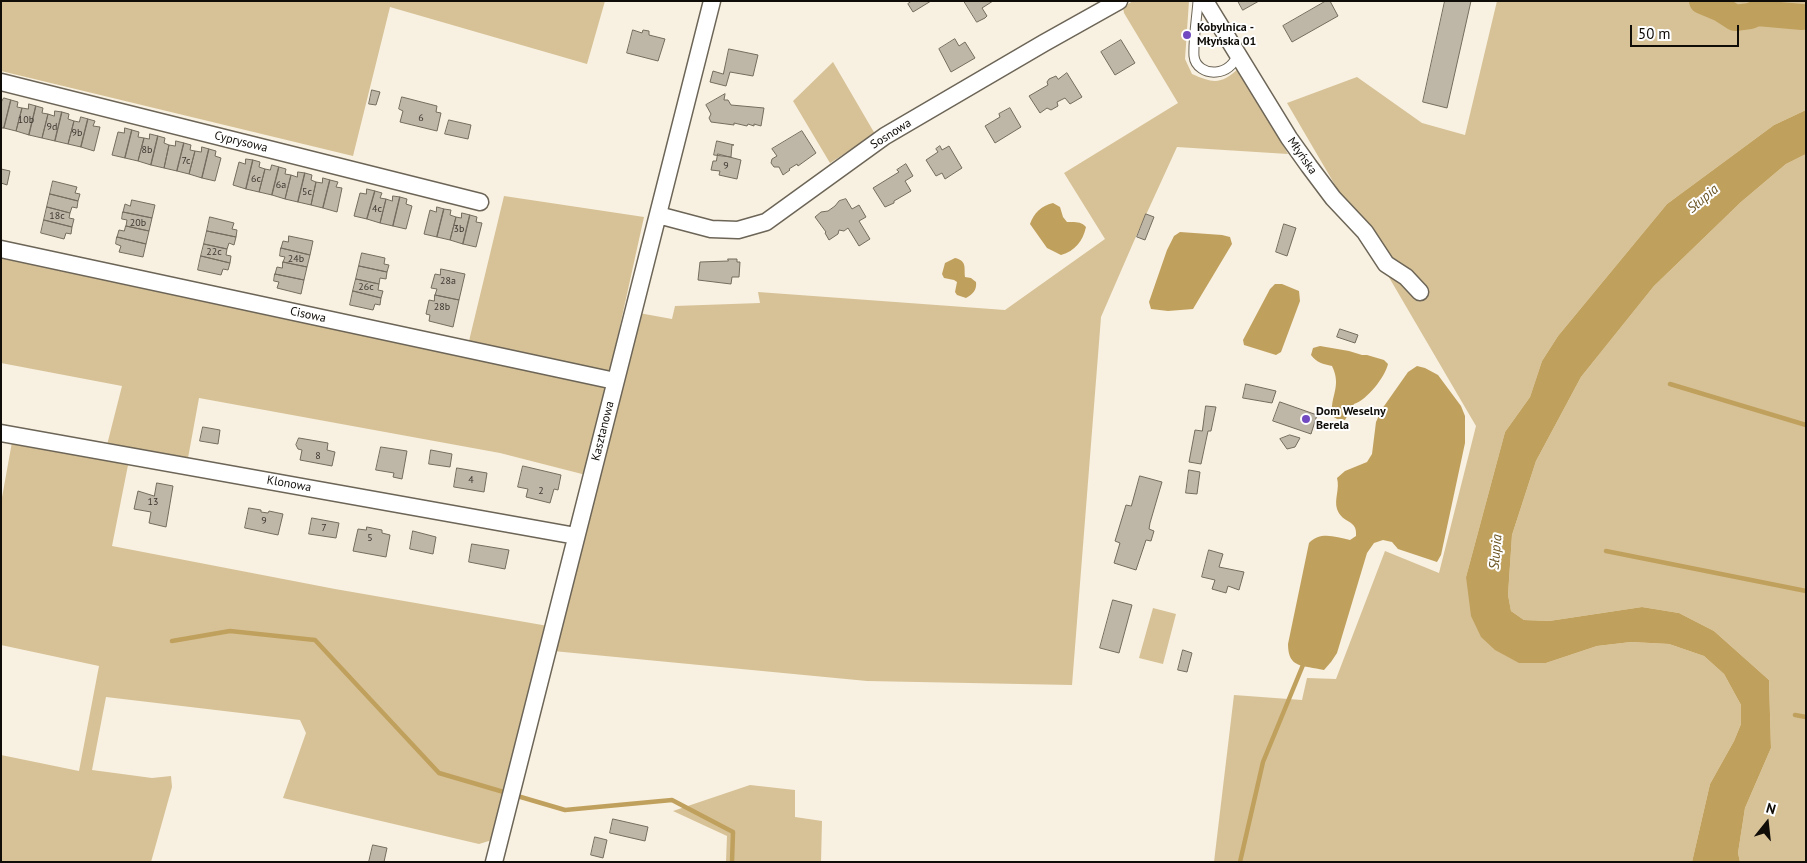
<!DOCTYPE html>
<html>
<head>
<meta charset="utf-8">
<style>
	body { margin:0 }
	#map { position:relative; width:1807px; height:863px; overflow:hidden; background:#f8f0e0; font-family:"PT Sans",sans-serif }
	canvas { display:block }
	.frame { position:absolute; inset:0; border:2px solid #100d08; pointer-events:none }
	.north { position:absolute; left:1742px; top:798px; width:50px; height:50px; -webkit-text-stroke:4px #fff; paint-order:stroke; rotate:16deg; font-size:14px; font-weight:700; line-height:20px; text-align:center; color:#100d08 }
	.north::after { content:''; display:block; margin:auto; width:18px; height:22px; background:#100d08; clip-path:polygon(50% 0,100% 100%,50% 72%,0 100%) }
	.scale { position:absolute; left:1630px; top:25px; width:109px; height:22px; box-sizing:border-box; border:2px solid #100d08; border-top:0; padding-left:6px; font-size:15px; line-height:18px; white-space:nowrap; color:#100d08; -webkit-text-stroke:4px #fff; paint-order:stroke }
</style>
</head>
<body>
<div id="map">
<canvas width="1807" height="863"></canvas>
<div class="frame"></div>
<div class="north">N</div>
<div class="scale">50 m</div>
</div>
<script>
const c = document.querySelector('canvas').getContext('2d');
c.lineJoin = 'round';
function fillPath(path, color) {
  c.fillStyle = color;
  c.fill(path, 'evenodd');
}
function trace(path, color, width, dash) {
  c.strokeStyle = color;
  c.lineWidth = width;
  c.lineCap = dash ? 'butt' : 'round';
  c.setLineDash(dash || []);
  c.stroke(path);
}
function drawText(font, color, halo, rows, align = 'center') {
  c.font = font + ' "PT Sans",sans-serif';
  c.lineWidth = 4;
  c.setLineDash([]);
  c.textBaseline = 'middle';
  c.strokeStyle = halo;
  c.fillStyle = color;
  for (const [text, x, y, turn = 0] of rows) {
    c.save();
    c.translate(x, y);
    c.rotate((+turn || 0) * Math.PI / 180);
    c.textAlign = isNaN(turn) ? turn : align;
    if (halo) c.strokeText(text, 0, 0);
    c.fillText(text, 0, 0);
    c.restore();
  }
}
const green = new Path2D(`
	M1,1H605L587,64L390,7L353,156L1,71Z
	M1133,1H1189L1185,59L1192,74C1214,84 1222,84 1239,68L1288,154L1177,147L1134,241L1101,317L1072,685L867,681L553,651L639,313L672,319L675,306L760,303L758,292L1005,310L1105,239L1064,173L1178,103L1124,13L1123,7Z
	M1497,1H1806V110L1774,125L1667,204L1558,336L1542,361L1530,397L1505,432L1466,577L1546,663L1597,646L1631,642L1669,644L1704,656L1724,674L1741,705V724L1734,741L1710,784L1692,862H1214L1234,695L1302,700L1307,678L1336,679L1385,551L1439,573L1476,426L1287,103L1357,77L1422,123L1465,135Z
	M833,62L875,134L830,163L793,101Z
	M1806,154V862H1740L1738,853L1745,808L1771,748L1769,680L1714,631L1679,613L1642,607L1549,621L1524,620L1511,611L1508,595L1512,535L1536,461L1581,377L1654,286L1741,202L1786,164Z
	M504,196L644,217L610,371L469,341Z
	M1,254L606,385L586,475L500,453L199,398L188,458L107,445L122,386L1,363Z
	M12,442L128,465L112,546L335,589L548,626L492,840L479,844L283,798L306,733L300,720L106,697L92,770L152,778L171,776L172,787L151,862H1V755L79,771L99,666L1,645V503Z
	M1153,608L1176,614L1163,664L1139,658Z
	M750,785L795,790V817L822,821L821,862H726L727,836L673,811Z`);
const water = new Path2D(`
	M1806,110V154L1786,164L1741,202L1654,286L1581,377L1536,461L1512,535L1508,595L1511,611L1524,620L1549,621L1642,607L1679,613L1714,631L1769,680L1771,748L1745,808L1738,853L1740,862H1692L1710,784L1734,741L1741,724V705L1724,674L1704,656L1669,644L1631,642L1597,646L1546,663H1519L1495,650L1481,637L1471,616L1466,577L1505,432L1530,397L1542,361L1558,336L1667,204L1774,125Z
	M1053,203L1060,207L1063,217L1067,222C1074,222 1081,221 1086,227C1083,241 1075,251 1061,255L1047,248L1030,224C1034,213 1041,206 1053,203Z
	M1180,232L1222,235L1230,237L1232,244L1193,309L1168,311L1151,309L1149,302L1167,250L1174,236Z
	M955,258C967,261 964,267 965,277L971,278L976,282C977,290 973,294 966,298L957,295L955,292L957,282L954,280L944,278L942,274L945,263Z
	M1275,284H1282L1299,291L1300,301L1281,352L1276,355L1244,345L1243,340L1270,289Z
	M1320,346L1349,351L1362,355H1367L1384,360L1388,364C1385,377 1367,400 1354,404L1345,420L1337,419L1332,416C1330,395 1342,387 1332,366C1323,364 1317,363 1311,355L1313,348Z
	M1417,366L1425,368L1438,375L1461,406L1465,416V443L1441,555L1437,562L1398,549L1392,542L1383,540L1374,543L1367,553L1337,653L1331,662L1324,670C1303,665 1288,669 1288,644L1309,543C1321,531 1335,537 1350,540L1356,536C1358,519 1342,524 1337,509C1334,499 1340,489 1337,478L1345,471L1367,462L1372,454L1376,422L1382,409L1408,372Z`);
const stream = new Path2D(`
	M1670,384L1806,425
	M1606,551L1806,591
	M172,641L230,631L315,640L439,773L565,810L672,800L733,832L732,862
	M1795,715L1806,717
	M1240,862L1263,762L1303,665`);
const river = new Path2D(`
	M1702,1L1721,9L1735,18L1750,16L1757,13L1802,17`);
const building = new Path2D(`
	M912,1H931L913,12L908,4Z
	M964,1H993L982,8L987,16L985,18L977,22Z
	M1238,1H1259L1243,10Z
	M1326,1H1330L1338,16L1292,42L1283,26Z
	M1445,1H1471L1447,108L1423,102Z
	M633,30L642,33L643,30L649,31V35L665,39L658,61L627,53Z
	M955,39L959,46L965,42L975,58L951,72L939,49Z
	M1121,40L1135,63L1115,75L1101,52Z
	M729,49L758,55L753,76L730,72L726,86L710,82L713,71L723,74Z
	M1067,73L1082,97L1070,104L1065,98L1057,102L1058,106L1051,110L1047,108L1040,113L1029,96L1048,85L1047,82L1049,79L1056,76L1058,79Z
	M372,90L380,92L376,105L369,104Z
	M725,94L724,100H728L731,105L764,108L761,126L754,124V126L748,124L747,126L734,123V125L711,122L709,118L711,114L706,105Z
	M402,97L437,106L436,112L441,113L437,131L400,122L403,111L399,109Z
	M4,98L11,100L4,128H1V103Z
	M11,100L18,102L17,107L22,108L16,131L4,128Z
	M29,104L36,106L29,135L16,131L22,108L28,109Z
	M36,106L43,108L42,113L48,114L42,138L29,135Z
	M1010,108L1021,127L995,143L985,126L1000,117L999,114Z
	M55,111L62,112L55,141L42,138L48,114L54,116Z
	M62,112L69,114L68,119L74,121L68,144L55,141Z
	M81,117L88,119L81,147L68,144L74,121L79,122Z
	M88,119L95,121L93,126L100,127L94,151L81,147Z
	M449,120L471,125L468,139L445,134Z
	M125,128L132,130L125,158L112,155L118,132L124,133Z
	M132,130L139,132L138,137L144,138L138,161L125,158Z
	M802,131L816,153L798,166L797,164L789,169L790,170L783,175L779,167H774L771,163L772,159L777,156L772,149Z
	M150,134L158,136L151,165L138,161L144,138L149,139Z
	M158,136L165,138L164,143L169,145L164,168L151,165Z
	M176,141L184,143L177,171L164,168L169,145L175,146Z
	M717,141L734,145H732L731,157L714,155Z
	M184,143L191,145L190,150L195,151L189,174L177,171Z
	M940,146L942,150L949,146L962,168L945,179L942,173L936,176L926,160L938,152L936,149Z
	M202,147L209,149L202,178L189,174L195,151L201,152Z
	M209,149L216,151L215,156L221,158L215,181L202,178Z
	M718,154L741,160L737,179L719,175L720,171L711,170L713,161H716Z
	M246,159L253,160L246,189L233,185L239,162L245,164Z
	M253,160L260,162L259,167L265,169L259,192L246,189Z
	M906,164L913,176L905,181L911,191L894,201V203L885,207L873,188L899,172L897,170Z
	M272,165L279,167L272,195L259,192L265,169L270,170Z
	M279,167L286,169L285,174L291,175L285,199L272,195Z
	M1,169L10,171L7,185L1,183Z
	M298,172L305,173L298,202L285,199L291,175L297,177Z
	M305,173L312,175L311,180L316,182L311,205L298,202Z
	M323,178L330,180L323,208L311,205L316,182L322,183Z
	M330,180L338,182L336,187L342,188L337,212L323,208Z
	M53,181L77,187L75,193L80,194L78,201L50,194Z
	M367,189L375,191L367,219L354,216L360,193L366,194Z
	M375,191L382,193L380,198L386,199L380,223L367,219Z
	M50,194L78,201L77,208L72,207L70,213L47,207Z
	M393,196L400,197L393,226L380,223L386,199L392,201Z
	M400,197L407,199L406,204L412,206L406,229L393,226Z
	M846,199L852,209L859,205L866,217L859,221L870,239L859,246L848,228L844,231L839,230L838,234L829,240L825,233L826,232L815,217L821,212L828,211L835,206L839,201Z
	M132,200L155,205L152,218L123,212L125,204L130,206Z
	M47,207L70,213L69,218L74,219L72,227L44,220Z
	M437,207L444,209L437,237L424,234L430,210L436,212Z
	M444,209L451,210L450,215L456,217L450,240L437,237Z
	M123,212L152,218L149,231L126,226L127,220L122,219Z
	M462,213L470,215L463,244L450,240L456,217L461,218Z
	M1146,214L1154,217L1145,240L1137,237Z
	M470,215L477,217L476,222L482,223L476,247L463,244Z
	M210,217L234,223L232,229L237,230L236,237L207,231Z
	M44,220L72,227L71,234L66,233L64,239L41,233Z
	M1284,224L1296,228L1287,256L1276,252Z
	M126,226L149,231L146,244L117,237L119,230L124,231Z
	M207,231L236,237L234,245L229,243L227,249L204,244Z
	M289,236L313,241L310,255L281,248L283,241L288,242Z
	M117,237L146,244L143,257L119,252L121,246L116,244Z
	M204,244L227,249L226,255L231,256L230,263L201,256Z
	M281,248L310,255L307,267L283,262L285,257L280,256Z
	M362,253L385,258L384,264L389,265L387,272L359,266Z
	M201,256L230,263L228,270L223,269L221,275L198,270Z
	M728,259H737V262H740L739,277H732L731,284L698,280L700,262L728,261Z
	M283,262L307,267L304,280L275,274L277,267L282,268Z
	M359,266L387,272L386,279L380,278L379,284L356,279Z
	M441,269L465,274L459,300L435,295L437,289L431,288L435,274L440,275Z
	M275,274L304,280L301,294L277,288L279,282L274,281Z
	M356,279L379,284L378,290L383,291L381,298L353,291Z
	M353,291L381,298L380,305L375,304L373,310L350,305Z
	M435,295L459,300L453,327L429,321L430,315L426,314L429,300L434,301Z
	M1340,329L1358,335L1355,343L1337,337Z
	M1246,384L1276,391L1272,403L1243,398Z
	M1280,402L1317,415L1311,434L1273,421Z
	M1206,406L1216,407L1211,431H1208L1201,464L1189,462L1195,430L1202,431Z
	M203,427L220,430L218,444L200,441Z
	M1290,435L1300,438L1295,447L1287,449L1280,439Z
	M299,438L328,443L327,450L335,452L332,466L300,460L302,450L298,449L296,445Z
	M381,447L407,451L402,479L393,477L394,473L376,470Z
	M431,450L452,454L450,467L429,464Z
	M523,466L561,475L558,490L554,489L550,503L526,497L528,489L518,487Z
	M457,468L487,473L484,492L454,487Z
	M1189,470L1200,472L1197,494L1186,493Z
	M1140,476L1162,482L1150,523L1149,529L1154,531L1151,541L1146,540L1136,570L1114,563L1120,543L1115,541L1126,505L1131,506Z
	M157,483L173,486L166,527L149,523L151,512L134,509L138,491L154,496Z
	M249,508L261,510V512L268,513L269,511L283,514L278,535L245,528Z
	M312,518L339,523L336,538L309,534Z
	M367,527L382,530V533L390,535L386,557L353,551L358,529L366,530Z
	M413,531L436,537L433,554L410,549Z
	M472,544L509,550L505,569L469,562Z
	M1209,550L1223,554L1219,567L1244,572L1239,590L1228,586L1226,593L1212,589L1215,580L1202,577Z
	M1113,600L1132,605L1119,653L1100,648Z
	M1183,650L1192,653L1187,672L1178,670Z
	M613,819L648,827L645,841L610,833Z
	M595,837L607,840L603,858L591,855Z
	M373,845L387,848L384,862H369Z`);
const lane = new Path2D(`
	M1198,1C1197,16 1193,42 1194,56C1195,67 1206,73 1216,72C1228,71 1234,64 1238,54`);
const street = new Path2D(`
	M1205,1L1289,138L1309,166L1333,198L1365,232L1386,264L1406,277L1420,292
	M1,82L480,202
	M658,215L711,229L738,230L766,222L885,136L1044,43L1119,1
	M1,249L615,381
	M1,433L576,536
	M494,862L712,1`);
const markers = [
	[1187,35,5,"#7149c1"],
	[1306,419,5,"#7149c1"]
];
const numberNames = [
	["6",421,118],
	["10b",26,120],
	["9d",52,127],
	["9b",77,133],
	["8b",147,150],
	["7c",186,161],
	["9",726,166],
	["6c",256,179],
	["6a",281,185],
	["5c",307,192],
	["4c",377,209],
	["18c",57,216],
	["20b",138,223],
	["3b",459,229],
	["22c",214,252],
	["24b",296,259],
	["28a",448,281],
	["26c",366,287],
	["28b",442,307],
	["8",318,456],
	["4",471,480],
	["2",541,491],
	["13",153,502],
	["9",264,521],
	["7",324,528],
	["5",370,538]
];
const poiNames = [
	["Kobylnica -",1197,28],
	["Młyńska 01",1197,42],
	["Dom Weselny",1316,412],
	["Berela",1316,426]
];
const streetNames = [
	["Sosnowa",891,134,-32],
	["Cyprysowa",241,142,14],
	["Młyńska",1302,156,55],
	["Cisowa",308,315,12],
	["Kasztanowa",603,431,-76],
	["Klonowa",289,484,10]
];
const waterNames = [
	["Słupia",1703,199,-40],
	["Słupia",1496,552,-85]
];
fillPath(green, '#d7c297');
fillPath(water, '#c0a05d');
trace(stream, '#c0a05d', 4.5);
trace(river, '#c0a05d', 26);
fillPath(building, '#beb6a7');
trace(building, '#746d5f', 1);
trace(lane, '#6c6557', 11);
trace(street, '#6c6557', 19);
trace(lane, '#fff', 9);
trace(street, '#fff', 16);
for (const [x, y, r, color] of markers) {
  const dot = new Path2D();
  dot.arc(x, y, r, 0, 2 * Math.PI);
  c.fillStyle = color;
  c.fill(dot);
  trace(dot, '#fff', 2);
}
drawText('10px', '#3c3730', null, numberNames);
drawText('bold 12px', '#100d08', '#fff', poiNames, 'left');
drawText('12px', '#100d08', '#fff', streetNames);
drawText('italic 14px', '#6a5321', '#fff', waterNames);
</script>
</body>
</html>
